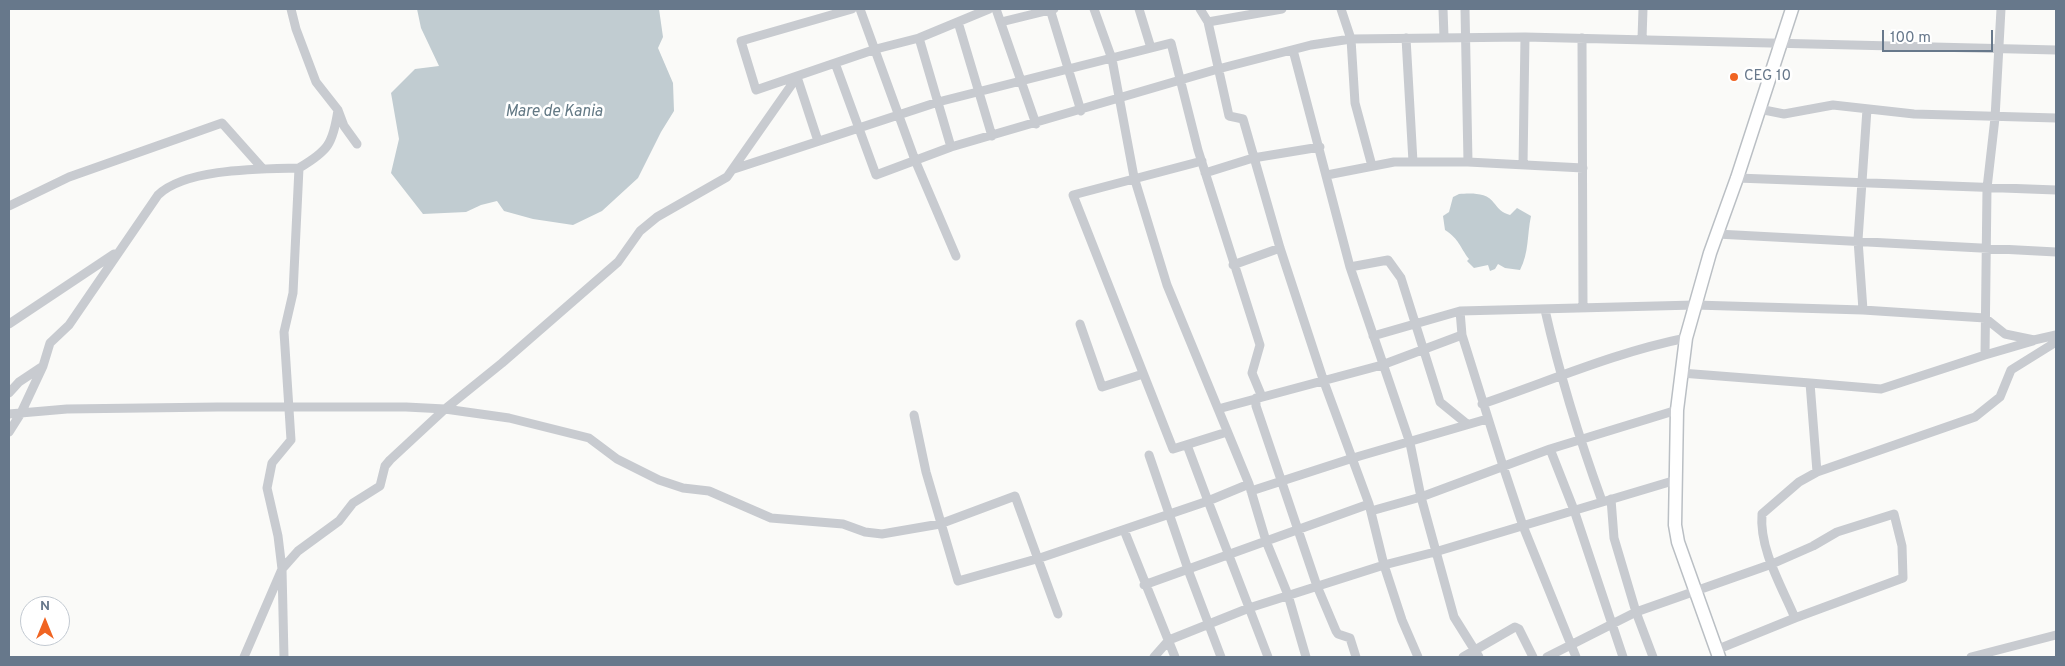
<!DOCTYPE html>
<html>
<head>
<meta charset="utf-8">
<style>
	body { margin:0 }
	#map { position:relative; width:2065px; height:666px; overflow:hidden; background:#fafaf8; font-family:Overpass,sans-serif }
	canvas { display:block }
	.frame { position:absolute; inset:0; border:10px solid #67788b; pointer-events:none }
	.north { position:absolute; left:20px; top:596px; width:50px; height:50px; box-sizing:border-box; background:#fff; border:1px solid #c2c9d1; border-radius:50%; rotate:0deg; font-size:14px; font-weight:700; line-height:20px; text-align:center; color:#67788b }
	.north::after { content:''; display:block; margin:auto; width:18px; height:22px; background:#f06422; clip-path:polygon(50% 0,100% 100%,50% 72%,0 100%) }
	.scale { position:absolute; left:1882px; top:30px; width:111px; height:22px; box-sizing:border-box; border:2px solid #67788b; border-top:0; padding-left:6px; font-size:15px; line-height:18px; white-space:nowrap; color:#67788b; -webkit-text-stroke:4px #fff; paint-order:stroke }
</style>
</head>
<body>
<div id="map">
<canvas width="2065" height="666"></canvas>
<div class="frame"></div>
<div class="north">N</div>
<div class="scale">100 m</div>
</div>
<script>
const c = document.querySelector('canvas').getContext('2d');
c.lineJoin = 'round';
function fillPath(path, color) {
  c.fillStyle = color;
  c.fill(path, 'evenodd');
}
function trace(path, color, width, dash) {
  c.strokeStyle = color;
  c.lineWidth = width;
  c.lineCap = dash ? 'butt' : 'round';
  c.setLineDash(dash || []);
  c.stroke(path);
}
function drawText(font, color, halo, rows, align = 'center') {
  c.font = font + ' Overpass,sans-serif';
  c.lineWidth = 5;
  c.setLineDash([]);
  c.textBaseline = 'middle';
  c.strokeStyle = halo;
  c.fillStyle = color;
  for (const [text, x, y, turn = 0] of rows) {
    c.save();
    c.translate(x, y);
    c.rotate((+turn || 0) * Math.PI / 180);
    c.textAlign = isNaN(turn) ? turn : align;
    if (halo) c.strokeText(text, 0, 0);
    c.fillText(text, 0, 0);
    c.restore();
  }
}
const water = new Path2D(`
	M417,9H659L663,37L658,48L673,83L674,111L661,132L638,178L602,211L573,225L533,219L504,211L497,201L481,205L466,212L423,214L391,173L399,139L391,93L415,69L439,66L421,28Z
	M1459,194C1470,193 1487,192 1494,203C1498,208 1502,213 1510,215L1517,208L1531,216C1527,235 1529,253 1520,270L1505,268L1498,264L1495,269L1490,271L1488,265L1474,268L1467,261L1469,259C1459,246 1460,240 1445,230L1443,216L1449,212L1453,197Z`);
const street = new Path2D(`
	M291,9L296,29L316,82L338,110L344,126L357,144
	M852,9L741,41L756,90L876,49L919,38L989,9
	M860,9L915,160L956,256
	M996,9L1036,124
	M1050,9L1081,111
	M1094,9L1112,59L1134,177L1167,285L1249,484L1266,541L1288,595L1306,657
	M1139,9L1151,48
	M1200,9L1208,22L1229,116L1243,119L1280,248L1324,382L1369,504L1384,565L1402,620L1418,657
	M1341,9L1351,39L1355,103L1372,166
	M1443,9L1444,37
	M1465,9L1468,162
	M958,22L992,136
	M1001,22L1054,9
	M1208,22L1282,9
	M919,38L951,147
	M1406,38L1413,162
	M1582,38L1583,308
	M1642,39L1643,9
	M1293,50L1350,267L1410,443L1421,497L1454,617L1479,657
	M835,63L876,175L951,147L1218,69L1311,45L1351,39L1525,37L2056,50
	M797,77L818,141
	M1759,109L1784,114L1833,105L1914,114L2056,118
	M1202,161L1073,195L1173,449L1227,432
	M1523,165L1525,37
	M734,169L938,102L1171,43L1198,150L1260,345L1252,373L1262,397
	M1205,173L1253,158L1320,147
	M1327,175L1394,162H1468L1583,168
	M1737,178L2056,190
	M9,206L69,177L222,123L263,169
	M1717,234L2056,252
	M1233,265L1280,248
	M1350,267L1388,260L1401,278L1440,402L1467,424
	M1545,310C1560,376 1579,438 1602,501
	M1863,310L1858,240L1867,109
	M1460,311L1462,335L1503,466L1523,526L1576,657
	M9,324L114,254
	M1080,324L1102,387L1143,374
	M1373,336L1460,311L1695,305L1863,310L1985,318L2005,334L2034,340L2056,335
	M1985,355L2033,341
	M1681,373L1810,383L1817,472L1799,482L1762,514C1759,549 1782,587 1795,618L1716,650
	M1810,383L1881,389L1985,355L1987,188L1995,118L2001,9
	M9,393L19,382L43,366
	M1256,398V406L1317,586L1336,631L1338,634L1350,638L1356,657
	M1482,404C1550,381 1616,352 1686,338
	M1218,409L1382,365L1462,335
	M9,414L67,409L218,407H406L445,409L509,418L589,438L617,459L659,480L683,488L709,491L771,518L843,524L865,532L882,534L940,524L1015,496L1058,614
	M914,415L926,472L958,581L1040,558L1208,501L1187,445
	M9,432L21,413L43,366L50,343L69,325L158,195C186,168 261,169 299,168
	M1550,449L1574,510L1623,657
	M1149,455L1190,575L1221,657
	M1817,472L1975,417L2000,397L2011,370L2056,342
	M1249,484L1208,501L1268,657
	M1251,491L1353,458L1487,419
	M1611,499L1614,538L1636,612L1653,657
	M1371,511L1421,497L1550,449L1677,410
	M1124,530L1175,657
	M1144,585L1369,504
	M244,657L282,569L298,551L339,521L353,503L380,486L385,466L390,460L445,409L502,363L618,262L640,231L657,217L727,177L797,77
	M284,657L282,569L278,536L267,488L272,463L291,440L284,332L293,293L299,168C328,151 333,144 338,110
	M1154,657L1169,640L1249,608L1384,565L1435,552L1676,480
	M1463,657L1515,627L1519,629L1533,657
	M1547,657L1636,612L1772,564L1813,546L1837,532L1894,514L1902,546L1903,578L1795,618
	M1971,657L2056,635`);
const secondary = new Path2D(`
	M1719,657L1678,542L1675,525L1677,410L1686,338L1710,253L1737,178L1792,9`);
const markers = [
	[1734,77,5,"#f06422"]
];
const poiNames = [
	["CEG 10",1744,77]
];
const waterNames = [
	["Mare de Kania",554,113]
];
fillPath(water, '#c1ccd1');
trace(secondary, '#babfc4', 15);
trace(street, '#c8cbd0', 9);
trace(secondary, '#fff', 12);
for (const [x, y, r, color] of markers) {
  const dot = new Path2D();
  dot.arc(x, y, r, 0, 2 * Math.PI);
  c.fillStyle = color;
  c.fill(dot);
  trace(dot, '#fff', 2);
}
drawText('15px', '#67788b', '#fff', poiNames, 'left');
drawText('italic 16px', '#637985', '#fff', waterNames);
</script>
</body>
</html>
